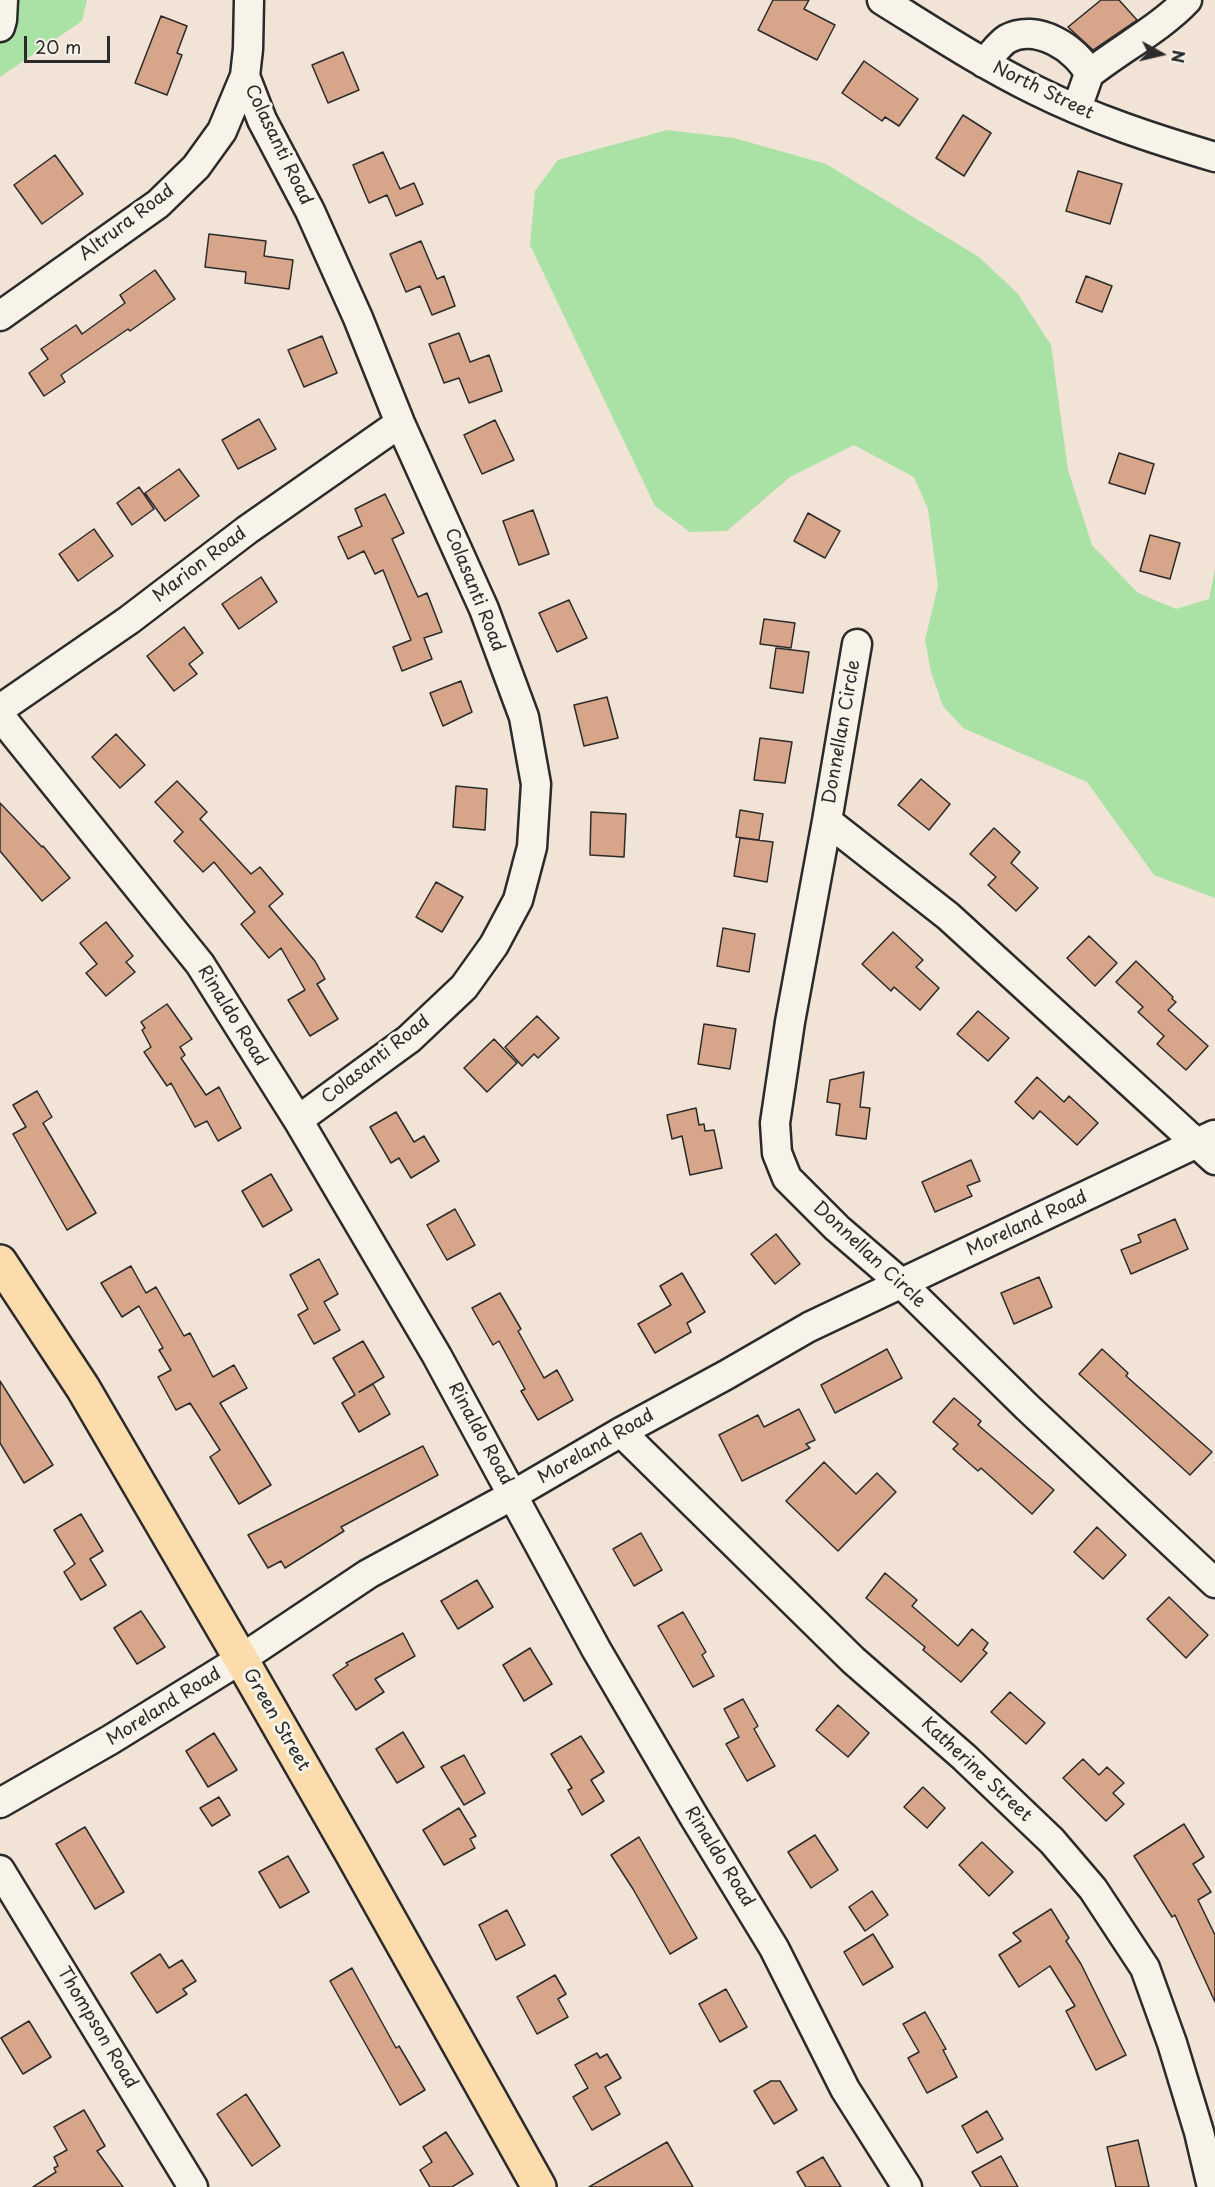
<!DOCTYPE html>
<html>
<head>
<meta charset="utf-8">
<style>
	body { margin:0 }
	#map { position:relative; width:1215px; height:2187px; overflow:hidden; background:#f1e3d5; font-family:"Playpen Sans",sans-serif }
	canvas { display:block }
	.north { position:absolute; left:1131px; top:24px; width:60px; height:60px; -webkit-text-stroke:4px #f7f3e8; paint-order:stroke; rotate:98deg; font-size:16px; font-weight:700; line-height:24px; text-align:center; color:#2b2b2b }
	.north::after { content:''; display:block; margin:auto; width:21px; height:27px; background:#2b2b2b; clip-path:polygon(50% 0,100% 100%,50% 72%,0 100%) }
	.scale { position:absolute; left:24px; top:36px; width:86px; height:27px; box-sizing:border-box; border:3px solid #2b2b2b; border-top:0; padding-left:8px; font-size:18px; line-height:21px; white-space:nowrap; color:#2b2b2b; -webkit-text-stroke:4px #f7f3e8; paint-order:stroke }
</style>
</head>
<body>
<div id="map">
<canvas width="1215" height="2187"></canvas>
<div class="north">N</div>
<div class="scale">20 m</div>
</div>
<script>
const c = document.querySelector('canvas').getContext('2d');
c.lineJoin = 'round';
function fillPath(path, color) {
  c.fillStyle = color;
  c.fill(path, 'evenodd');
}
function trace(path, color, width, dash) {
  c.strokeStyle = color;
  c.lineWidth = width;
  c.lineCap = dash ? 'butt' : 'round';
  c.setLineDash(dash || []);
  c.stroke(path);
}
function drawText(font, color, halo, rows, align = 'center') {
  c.font = font + ' "Playpen Sans",sans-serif';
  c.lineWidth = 6;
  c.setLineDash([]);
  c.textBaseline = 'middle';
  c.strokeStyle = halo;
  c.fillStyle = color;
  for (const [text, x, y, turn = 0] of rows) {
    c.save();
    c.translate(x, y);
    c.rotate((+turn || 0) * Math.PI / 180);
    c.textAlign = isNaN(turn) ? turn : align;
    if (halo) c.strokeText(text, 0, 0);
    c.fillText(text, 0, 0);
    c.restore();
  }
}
const green = new Path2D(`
	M0,0H87L82,21L0,77Z
	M667,130L734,138L826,164L979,257L1018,294L1051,345L1068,470L1092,545L1138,593L1176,609L1209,599L1215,569V898L1154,875L1087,782L963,728L943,706L931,672L925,640L938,586L928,509L914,477L854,445L790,477L727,531L690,532L655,506L530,245L535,191L558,160Z`);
const building = new Path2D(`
	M773,0H809L804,9L835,25L817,60L758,30Z
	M1101,0H1119L1137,20L1093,50L1068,27Z
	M161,16L187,26L177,53L182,55L167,95L135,83Z
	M343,52L359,90L328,103L312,65Z
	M864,61L918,99L899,126L885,117L882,121L842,93Z
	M963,115L991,133L964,176L936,158Z
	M383,152L400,189L414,183L423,204L396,216L387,195L369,203L353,165Z
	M55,155L83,194L42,224L14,185Z
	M1078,171L1122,184L1110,224L1066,211Z
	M209,234L266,241L264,256L293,260L289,289L245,283L246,272L205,267Z
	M421,241L437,279L444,276L455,306L432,315L420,286L406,292L390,254Z
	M155,270L175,299L130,331L128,329L61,375L65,382L44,396L29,373L48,359L41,349L76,325L82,334L125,303L120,295Z
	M1086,276L1112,286L1102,312L1076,302Z
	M459,333L470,362L489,355L502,391L469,403L459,378L444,383L429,344Z
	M322,336L337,373L304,387L288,350Z
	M259,419L276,449L238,469L222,440Z
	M495,420L514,460L482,474L464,435Z
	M1119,453L1154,464L1145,494L1109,483Z
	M179,469L199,496L165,521L145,493Z
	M139,487L154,509L132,525L117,503Z
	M385,494L404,533L392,539L418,597L427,593L442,632L424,638L432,659L402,671L393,647L411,640L383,570L375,574L364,551L348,559L338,537L362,526L355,509Z
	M533,510L549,554L519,565L503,521Z
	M808,513L840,531L825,558L794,541Z
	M94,529L113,556L78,581L59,554Z
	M1150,535L1180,543L1170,579L1140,571Z
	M261,577L277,602L239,629L222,604Z
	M569,600L587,638L557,652L539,613Z
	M764,619L795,623L791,648L760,644Z
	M184,627L203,653L189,664L197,674L174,691L147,656Z
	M776,648L809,652L803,693L770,688Z
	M461,681L472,712L443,726L430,693Z
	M607,697L618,738L584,746L574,705Z
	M116,734L145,765L120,788L92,757Z
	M760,738L792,742L785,783L754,780Z
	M921,779L950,804L929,830L898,805Z
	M177,781L207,812L200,819L251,874L260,867L283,894L269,906L315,961L325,979L317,984L338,1019L310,1036L288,1000L305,990L281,948L269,958L241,924L255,912L214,862L203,872L174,841L183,832L155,802Z
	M456,786L487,789L485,830L453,827Z
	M0,803L42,847L43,846L70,878L42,901L0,851Z
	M740,810L763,814L759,840L736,837Z
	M591,812L626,814L624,857L590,855Z
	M994,828L1020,852L1011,863L1038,888L1016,911L988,885L996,877L970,854Z
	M740,838L773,842L767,882L734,876Z
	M436,882L463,897L442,932L416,917Z
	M106,922L133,956L126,962L135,972L106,996L86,973L97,964L80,943Z
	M723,928L755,934L749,972L717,966Z
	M893,932L923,960L916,967L939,988L920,1010L894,987L891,991L862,964Z
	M1089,936L1117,963L1095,986L1067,958Z
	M1136,961L1173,997L1172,999L1176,1002L1168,1010L1208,1046L1186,1070L1157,1044L1164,1036L1138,1012L1143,1007L1116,982Z
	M167,1004L192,1039L180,1047L185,1055L181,1058L206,1095L219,1087L241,1128L218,1141L207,1121L195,1127L171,1083L167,1086L144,1052L151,1047L142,1030L145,1028L141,1022Z
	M978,1011L1009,1038L988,1061L957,1034Z
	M537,1016L559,1038L538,1058L534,1054L522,1066L505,1047Z
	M704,1024L736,1029L730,1069L698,1064Z
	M494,1039L517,1063L487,1092L464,1068Z
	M864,1072L860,1107L870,1108L866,1139L836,1135L840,1104L827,1102L830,1080Z
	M1037,1077L1064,1102L1069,1096L1098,1123L1077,1145L1040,1111L1033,1119L1015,1102Z
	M37,1091L52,1117L43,1123L96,1213L67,1230L13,1134L26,1127L13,1105Z
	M696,1108L699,1125L704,1124L705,1131L714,1130L722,1168L690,1175L682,1136L672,1139L667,1115Z
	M396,1112L414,1142L424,1136L439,1161L411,1178L399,1158L391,1163L370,1127Z
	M971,1160L980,1181L967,1186L972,1196L935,1212L922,1182Z
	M271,1174L292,1210L263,1227L242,1191Z
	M455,1209L475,1245L447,1260L427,1225Z
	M1175,1219L1188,1249L1131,1274L1121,1250L1141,1242L1138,1235Z
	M776,1234L800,1264L775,1284L751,1254Z
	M319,1259L338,1294L324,1302L340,1330L314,1344L298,1315L308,1309L290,1275Z
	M131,1266L146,1293L156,1287L184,1336L190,1333L213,1377L234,1365L247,1388L220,1403L271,1485L239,1504L210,1457L220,1450L190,1403L176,1410L158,1377L171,1370L159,1350L163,1348L139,1306L122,1317L101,1283Z
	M682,1273L705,1312L687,1323L691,1332L655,1353L638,1324L671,1305L660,1286Z
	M1039,1277L1052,1307L1014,1324L1001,1293Z
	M500,1293L521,1329L518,1331L544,1378L557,1370L573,1400L538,1420L521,1391L525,1389L499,1341L493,1345L472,1308Z
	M363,1341L384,1377L359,1392L373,1384L390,1414L359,1432L342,1403L355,1395L333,1358Z
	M887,1349L902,1378L835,1413L821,1385Z
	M1102,1349L1128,1373L1126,1376L1212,1452L1190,1475L1079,1374Z
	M0,1381L53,1465L24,1483L0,1443Z
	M954,1398L981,1421L978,1425L1054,1490L1032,1514L981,1468L978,1471L953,1449L958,1444L933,1422Z
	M799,1409L815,1440L806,1444L810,1448L742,1481L719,1435L758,1415L764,1427Z
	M423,1446L438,1475L341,1527L344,1531L285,1568L281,1561L268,1568L248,1535Z
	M824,1462L856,1494L877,1473L896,1492L838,1551L786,1501Z
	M81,1514L103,1551L90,1559L106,1585L81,1600L64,1572L75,1564L54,1530Z
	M1097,1527L1126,1555L1103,1579L1074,1552Z
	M641,1533L662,1570L634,1586L613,1549Z
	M885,1573L917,1600L912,1606L958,1646L972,1629L988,1643L983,1650L987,1653L961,1682L923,1650L925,1647L866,1598Z
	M477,1580L493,1607L458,1629L441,1601Z
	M1169,1597L1208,1635L1186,1658L1147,1619Z
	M141,1611L165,1647L137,1664L114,1628Z
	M683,1612L706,1652L702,1655L714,1676L693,1687L658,1626Z
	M403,1633L415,1656L375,1679L384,1692L356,1710L333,1675L348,1665L346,1663Z
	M530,1648L552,1684L524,1701L503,1665Z
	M1010,1692L1045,1723L1026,1744L991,1712Z
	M743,1699L758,1726L754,1729L775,1766L747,1781L726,1744L739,1737L724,1709Z
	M838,1705L869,1733L848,1757L816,1730Z
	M403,1732L424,1767L397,1783L376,1749Z
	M214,1733L237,1770L208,1787L186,1751Z
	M581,1736L604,1772L591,1780L604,1801L582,1815L568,1790L572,1788L551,1754Z
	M464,1755L485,1793L464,1805L441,1767Z
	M1083,1759L1099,1775L1107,1767L1124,1783L1113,1793L1124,1804L1106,1821L1063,1778Z
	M923,1787L945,1808L927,1828L904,1807Z
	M219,1797L230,1815L212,1826L200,1808Z
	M459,1808L476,1836L470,1839L475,1848L444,1865L423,1830Z
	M1184,1824L1204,1857L1193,1864L1211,1892L1198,1900L1215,1935V2002L1175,1915L1172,1917L1134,1856Z
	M85,1827L124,1892L95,1909L56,1844Z
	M815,1835L838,1870L811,1888L788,1852Z
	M639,1837L697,1938L670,1954L633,1889L611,1855Z
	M982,1842L1013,1872L989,1896L959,1865Z
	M288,1856L309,1892L280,1908L259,1872Z
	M872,1891L888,1915L865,1931L849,1907Z
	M1051,1909L1069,1938L1066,1941L1081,1964L1126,2055L1096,2070L1066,2011L1075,2006L1050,1966L1019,1987L999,1955L1021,1941L1013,1933Z
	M507,1910L525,1945L496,1960L479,1925Z
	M873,1934L893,1967L863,1985L844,1952Z
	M160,1954L169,1968L182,1960L196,1981L183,1989L187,1994L157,2013L131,1973Z
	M352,1968L396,2048L399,2046L425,2090L400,2105L330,1981Z
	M555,1975L566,1994L558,1999L568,2017L537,2034L517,1997Z
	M726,1989L747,2027L720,2042L699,2004Z
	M925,2012L946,2049L943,2050L957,2077L927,2093L908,2058L919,2052L903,2024Z
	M29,2021L51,2057L23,2074L1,2038Z
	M597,2053L600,2058L607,2054L621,2078L605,2087L620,2114L592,2130L573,2097L588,2088L575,2065Z
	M771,2081H780L797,2110L774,2124L754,2091Z
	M246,2094L280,2146L252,2166L217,2114Z
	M84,2110L105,2146L97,2151L123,2187H33L56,2172L54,2168L58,2166L54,2157L67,2150L54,2127Z
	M987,2111L1003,2139L977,2153L962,2126Z
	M446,2132L473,2174L452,2187H430L420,2170L432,2162L423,2147Z
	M1138,2140L1149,2187H1116L1107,2147Z
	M667,2142L693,2187H589Z
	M1001,2156L1018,2187H981L972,2172Z
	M823,2157L841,2187H806L797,2172Z`);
const minor = new Path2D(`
	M249,0L248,49L245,76L262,120L310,211L358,318L400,423L484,609L524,717L536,784L532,847L518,900L494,945L464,987L409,1039L298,1120
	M882,0C932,31 982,64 1035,90C1093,119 1154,139 1215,157
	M0,27L2,20L3,0
	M984,63C991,56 999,44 1007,39C1036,23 1077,48 1089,74L1077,108
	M1089,74C1119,50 1162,27 1187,0
	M0,316L158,204L196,167L222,131L245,76
	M0,709L129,620L247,530L400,423
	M0,716L200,964L298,1120L437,1356L596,1649L693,1815L774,1948L845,2089L907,2187
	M827,821L857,644
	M1215,1160L948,916L827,821L790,1022L775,1123L777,1153L787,1178L837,1228L901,1283L1027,1407L1215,1583
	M621,1432L853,1660L964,1757L1052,1841L1093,1889L1145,1968L1172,2043L1199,2132L1212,2187
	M0,1803L110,1740L241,1659L368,1574L513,1495L621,1432L726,1375L809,1327L1214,1135
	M0,1870L193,2187`);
const major = new Path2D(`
	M0,1262L83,1388L241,1659L352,1853L539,2187`);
const streetNames = [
	["North Street",1043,91,26],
	["Colasanti Road",278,145,64],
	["Altrura Road",127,223,-37],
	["Marion Road",200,565,-37],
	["Colasanti Road",474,590,68],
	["Donnellan Circle",842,732,-80],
	["Rinaldo Road",232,1016,58],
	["Colasanti Road",376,1060,-38],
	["Moreland Road",1027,1224,-25],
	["Donnellan Circle",869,1255,43],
	["Rinaldo Road",480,1434,61],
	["Moreland Road",596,1447,-30],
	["Moreland Road",164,1707,-32],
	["Green Street",276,1720,60],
	["Katherine Street",976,1770,43],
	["Rinaldo Road",719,1857,58],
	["Thompson Road",97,2028,59]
];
fillPath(green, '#aae2a6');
fillPath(building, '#d7a58a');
trace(building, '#2b2b2b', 1.5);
trace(minor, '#2b2b2b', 33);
trace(major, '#2b2b2b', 38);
trace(minor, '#f7f3e8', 28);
trace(major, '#fcdcac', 33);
drawText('18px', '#2b2b2b', '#f7f3e8', streetNames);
</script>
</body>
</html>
